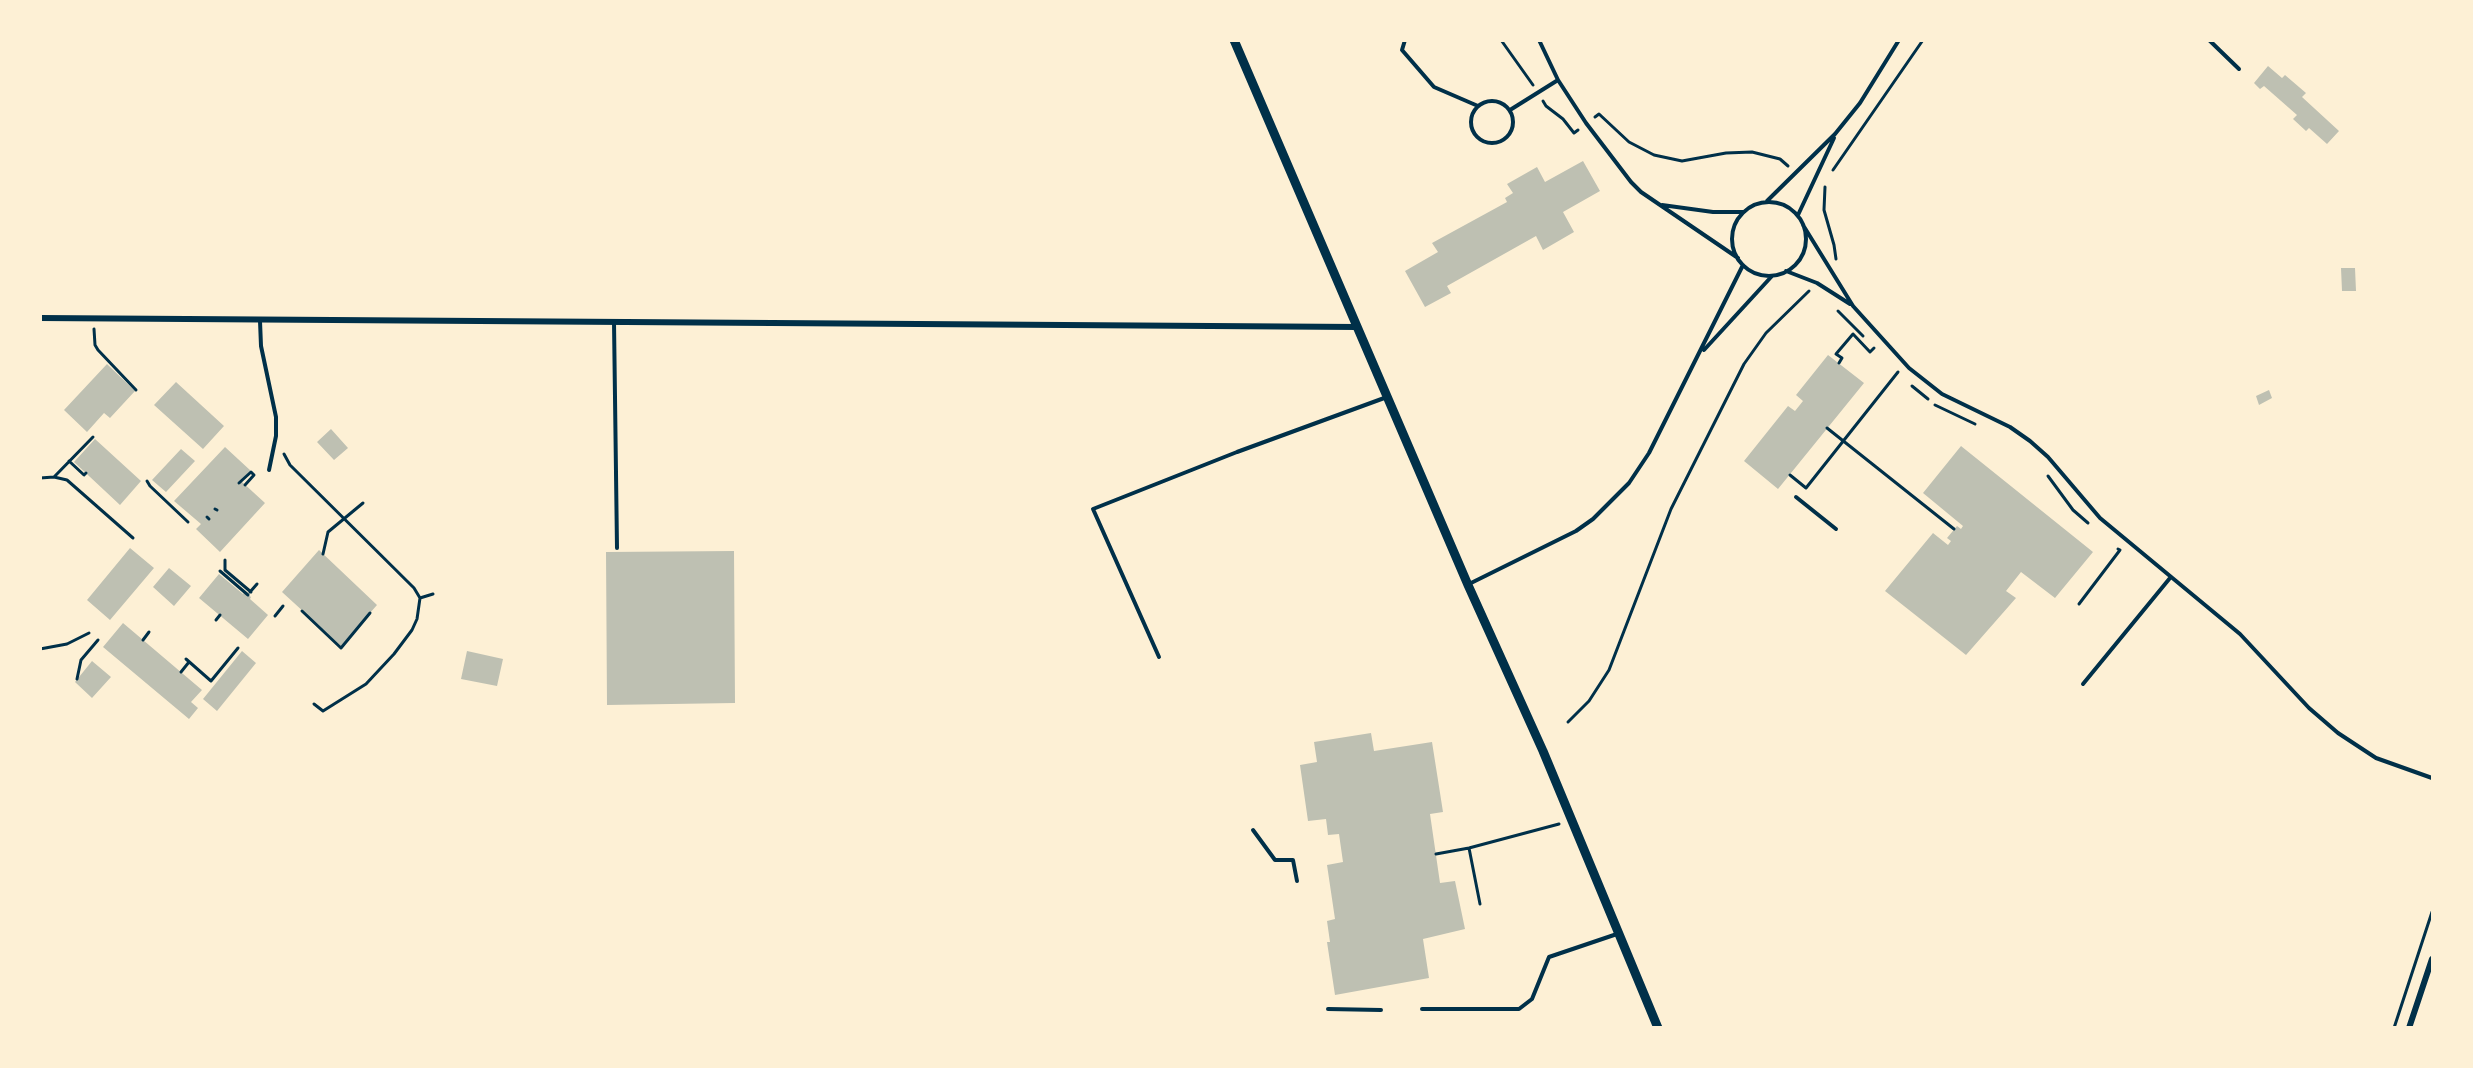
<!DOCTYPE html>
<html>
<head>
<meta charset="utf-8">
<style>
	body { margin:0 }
	#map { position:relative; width:2473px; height:1068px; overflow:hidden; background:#fdf0d5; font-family:"Source Sans 3",sans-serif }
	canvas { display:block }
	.frame { position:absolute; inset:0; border:42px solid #fdf0d5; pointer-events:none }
</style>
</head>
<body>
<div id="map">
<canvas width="2473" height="1068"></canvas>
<div class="frame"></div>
</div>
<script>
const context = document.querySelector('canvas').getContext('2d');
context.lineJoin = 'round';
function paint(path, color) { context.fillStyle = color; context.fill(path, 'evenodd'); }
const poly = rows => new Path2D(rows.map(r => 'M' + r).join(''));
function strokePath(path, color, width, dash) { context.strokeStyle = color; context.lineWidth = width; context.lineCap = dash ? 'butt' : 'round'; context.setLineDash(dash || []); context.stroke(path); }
paint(poly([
	[2268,66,2282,78,2285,75,2306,93,2302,97,2339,131,2327,144,2309,128,2306,131,2293,119,2297,115,2264,86,2260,89,2254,83],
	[1583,161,1600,191,1563,212,1574,232,1543,250,1536,236,1447,286,1451,293,1425,307,1405,271,1438,252,1432,243,1507,202,1505,198,1513,193,1507,184,1537,167,1545,182],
	[2341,268,2355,268,2356,291,2342,291],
	[1828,355,1864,383,1778,489,1744,461,1788,406,1795,411,1803,401,1796,395],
	[107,364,135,391,110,418,104,413,87,432,64,410],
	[176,382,224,426,203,449,154,405],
	[2269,390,2272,398,2259,405,2256,396],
	[331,429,348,448,334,460,317,442],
	[95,439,141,481,120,505,74,462],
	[1961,446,2093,552,2055,598,2021,572,2006,591,2016,598,1966,655,1885,591,1933,533,1948,545,1951,541,1947,538,1957,526,1961,529,1963,526,1923,493],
	[225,447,251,471,241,481,265,503,220,552,196,529,201,524,174,501],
	[181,449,195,461,166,492,152,480],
	[130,548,154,568,110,620,87,600],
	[319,550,377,605,341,646,282,592],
	[734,551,735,703,607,705,606,552],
	[169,568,191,586,174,606,153,587],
	[219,574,243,594,245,592,251,597,250,599,268,615,248,639,199,598],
	[123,623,202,690,191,702,198,708,189,719,103,647],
	[242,651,256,663,217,711,203,699],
	[467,651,503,659,497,686,461,679],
	[92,661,111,677,92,698,75,682],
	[1371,733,1374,751,1432,742,1443,812,1430,814,1440,883,1455,881,1465,929,1423,939,1429,978,1335,995,1327,942,1330,942,1327,921,1335,919,1327,865,1343,862,1339,834,1328,835,1326,819,1308,821,1300,765,1317,762,1314,742]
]), '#bec0b2');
strokePath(poly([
	[1501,40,1533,85],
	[1543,101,1546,106,1563,119,1574,133,1578,130],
	[1595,117,1599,114,1629,142,1654,155,1682,161,1726,153,1752,152,1780,159,1788,166],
	[1833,170,1923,40],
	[1825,187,1824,210,1834,245,1836,259],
	[1838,311,1863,336],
	[94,329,95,345,98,350,136,390],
	[1839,363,1842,358,1836,354,1853,334,1870,352,1874,348],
	[1912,386,1928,399],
	[1935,405,1975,424],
	[1827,428,1954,529],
	[284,454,290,465,414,588,420,598],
	[69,461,84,475,86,473],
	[1790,475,1806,488,1898,372],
	[2048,476,2073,510,2088,523],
	[54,477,93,437],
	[40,478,54,477,67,480,133,538],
	[147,481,150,486,188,522],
	[239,483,251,472,254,475,245,485],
	[215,509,217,510],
	[207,517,209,519],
	[323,554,328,532,363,503],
	[225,560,225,570,251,592],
	[220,571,248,595],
	[250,592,257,584],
	[2079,604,2120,550,2118,549],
	[302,611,341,648,370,613],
	[275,616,283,606],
	[216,620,220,615],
	[143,640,149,632],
	[40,649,67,644,89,633],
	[186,659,211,681,238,648],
	[181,672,189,662],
	[77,679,81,660,98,640],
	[314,704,323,711,366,684,394,654,412,630,417,619,420,598,433,594],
	[1568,722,1589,701,1609,670,1671,509,1744,364,1766,333,1809,291],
	[1469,848,1480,904],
	[1436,854,1469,848,1559,824],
	[2394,1028,2432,912]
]), '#003049', 3);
strokePath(poly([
	[1405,40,1402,50,1434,87,1478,106],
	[1539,40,1558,80,1586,123,1631,182,1641,192,1738,258],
	[2209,40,2239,69],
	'1471 122a21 21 0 1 1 42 0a21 21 0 1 1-42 0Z',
	[1510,110,1558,80],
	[1767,201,1835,134,1860,103,1899,40],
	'1732 239a37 37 0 1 1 74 0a37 37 0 1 1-74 0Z',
	[1662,205,1713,212,1743,212],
	[1798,215,1834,138],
	[1803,225,1853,306,1909,368,1942,394,2010,427,2030,441,2048,457,2100,518,2240,634,2309,708,2338,733,2376,758,2432,778],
	[1786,271,1817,283,1850,304],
	[260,321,261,346,276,417,276,436,269,470],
	[614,322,617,548],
	[1704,350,1772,276],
	[1796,497,1836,529],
	[1469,584,1576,531,1593,519,1629,483,1649,453,1743,265],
	[1159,657,1093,509,1237,452,1387,397],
	[2083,684,2170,578],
	[1253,830,1275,860,1293,860,1297,881],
	[1328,1009,1381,1010],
	[1422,1009,1519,1009,1532,999,1549,957,1617,934]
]), '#003049', 4);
strokePath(poly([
	[40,318,1357,327],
	[2409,1028,2432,959]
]), '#003049', 6);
strokePath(poly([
	[1234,40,1468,585,1543,751,1658,1028]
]), '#003049', 9);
</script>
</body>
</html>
